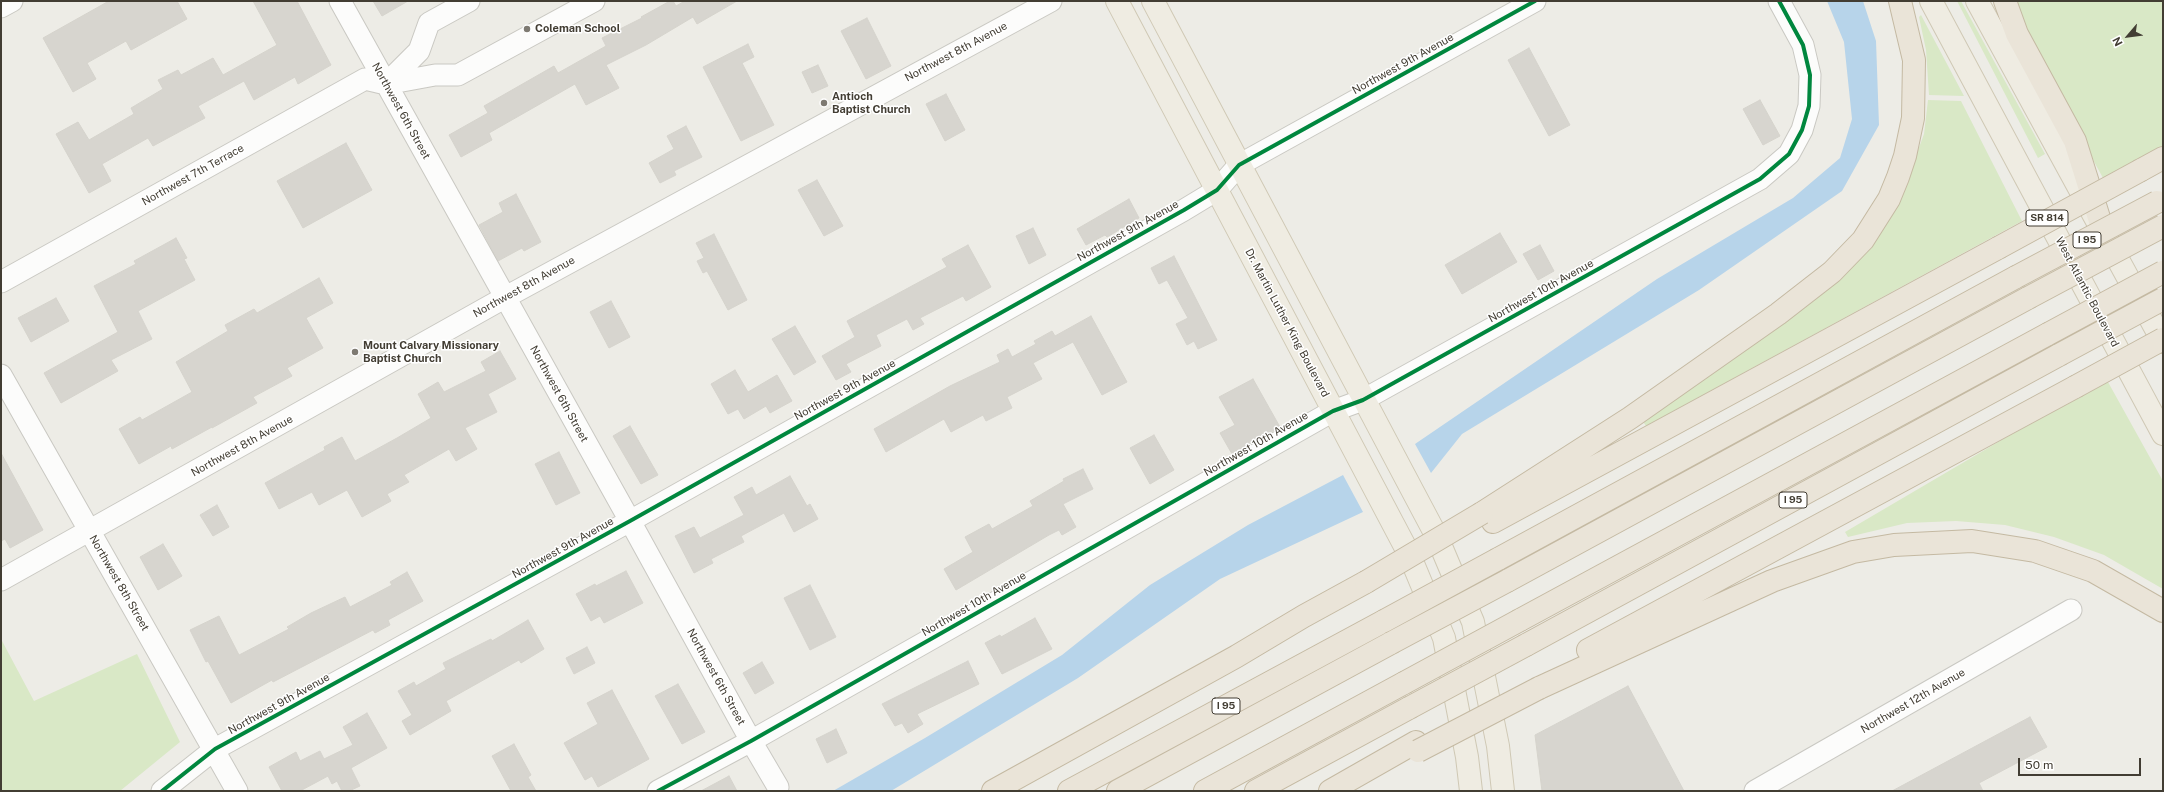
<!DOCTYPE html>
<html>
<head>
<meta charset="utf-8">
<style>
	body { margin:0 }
	#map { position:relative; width:2164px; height:792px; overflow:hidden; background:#edece6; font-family:"Public Sans",sans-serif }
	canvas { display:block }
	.frame { position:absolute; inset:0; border:2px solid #423d33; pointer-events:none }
	.north { position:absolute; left:2108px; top:16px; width:40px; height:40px; -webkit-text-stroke:3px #fff; paint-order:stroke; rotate:242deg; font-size:11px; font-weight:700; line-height:16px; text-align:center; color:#423d33 }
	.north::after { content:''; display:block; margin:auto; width:14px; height:18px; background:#423d33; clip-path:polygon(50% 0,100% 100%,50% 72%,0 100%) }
	.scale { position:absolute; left:2018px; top:758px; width:123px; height:18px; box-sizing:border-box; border:2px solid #423d33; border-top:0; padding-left:5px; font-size:12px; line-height:14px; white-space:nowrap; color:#423d33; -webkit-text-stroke:3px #fff; paint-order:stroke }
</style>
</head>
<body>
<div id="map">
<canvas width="2164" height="792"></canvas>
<div class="frame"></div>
<div class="north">N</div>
<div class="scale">50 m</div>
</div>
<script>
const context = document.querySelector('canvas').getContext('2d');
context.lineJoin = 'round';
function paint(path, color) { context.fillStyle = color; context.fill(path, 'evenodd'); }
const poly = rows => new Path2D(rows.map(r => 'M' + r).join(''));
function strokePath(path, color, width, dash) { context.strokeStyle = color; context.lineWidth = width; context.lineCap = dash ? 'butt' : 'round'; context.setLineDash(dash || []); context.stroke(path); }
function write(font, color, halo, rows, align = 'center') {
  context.font = font + ' "Public Sans",sans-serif'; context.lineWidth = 3; context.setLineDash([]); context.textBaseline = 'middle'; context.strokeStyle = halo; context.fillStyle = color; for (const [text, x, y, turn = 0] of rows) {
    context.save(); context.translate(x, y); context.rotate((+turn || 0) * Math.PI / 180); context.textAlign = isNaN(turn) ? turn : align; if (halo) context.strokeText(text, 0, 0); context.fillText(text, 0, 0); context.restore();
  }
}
paint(poly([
	[1957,1,1961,1,2045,154,2038,158],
	[2013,1,2163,1,2163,146,2103,178,2026,38],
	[1921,15,1964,96,1929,95,1926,50,1919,17],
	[1928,100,1961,101,2022,221,1646,426,1642,420,1800,308,1911,169,1924,134],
	[2108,382,2163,481,2163,589,2104,555,2054,537,2005,525,1956,521,1907,523,1848,537,1845,532,2005,438],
	[1,639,34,701,137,654,180,742,120,791,1,791]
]), '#d9e8c6');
paint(poly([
	[1827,1,1863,1,1876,41,1879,125,1842,191,1699,290,1462,434,1431,473,1415,444,1657,279,1793,198,1840,158,1852,119,1844,42],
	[1343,475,1363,512,1220,579,1078,678,891,791,833,791,925,738,1062,655,1150,585,1248,525]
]), '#b7d4ea');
const building = poly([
	[109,1,177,1,187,19,131,50,126,41,87,63,96,79,73,92,43,38,109,1],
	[253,1,297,1,331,65,298,84,295,77,254,100,244,81,198,106,205,118,153,146,148,138,102,164,111,181,89,193,56,134,78,122,89,140,134,114,131,108,163,89,158,80,178,70,181,75,213,58,223,75,277,45,253,1],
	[373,1,408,1,382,16,373,1],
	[670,1,673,1,676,6,685,1,737,1,697,24,693,17,646,45,606,65,619,88,586,105,575,84,489,133,492,140,461,157,449,135,488,113,484,106,554,66,558,73,606,46,602,38,642,18,641,17,670,1],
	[867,18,891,66,866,79,841,31,867,18],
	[748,44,754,57,742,63,774,125,741,141,703,67,748,44],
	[1529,48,1570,125,1549,136,1508,60,1529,48],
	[818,65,828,86,812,93,802,72,818,65],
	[946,94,965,130,945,141,926,104,946,94],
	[1760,100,1780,136,1763,145,1743,109,1760,100],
	[686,126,702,157,674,171,676,175,660,183,649,163,674,149,667,136,686,126],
	[346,143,372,190,303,228,277,181,346,143],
	[817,180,843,226,824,236,798,190,817,180],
	[516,194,541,242,524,251,522,248,498,261,479,225,503,212,499,203,516,194],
	[1129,199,1139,218,1107,237,1105,235,1086,245,1077,229,1129,199],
	[1033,228,1046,255,1029,264,1016,236,1033,228],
	[1500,233,1517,262,1462,294,1445,265,1500,233],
	[714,234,747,300,728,310,707,271,703,273,697,261,704,258,696,243,714,234],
	[176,238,187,258,184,259,195,280,138,311,152,339,111,360,118,371,61,403,44,373,118,332,94,286,136,264,134,261,176,238],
	[968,245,991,287,966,301,963,296,920,318,924,324,913,330,907,319,876,335,881,346,846,364,851,372,836,380,822,356,855,337,847,321,947,267,942,259,968,245],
	[1540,245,1554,271,1538,280,1523,254,1540,245],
	[1174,256,1217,340,1198,349,1194,341,1187,345,1176,324,1188,318,1167,280,1159,284,1151,268,1174,256],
	[319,278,333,303,306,318,323,348,287,368,292,376,253,397,257,403,212,428,212,427,172,449,171,446,139,464,119,429,140,417,142,420,192,392,176,362,228,331,225,325,254,309,257,313,319,278],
	[56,298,69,321,31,342,18,318,56,298],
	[611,301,630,337,609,348,590,312,611,301],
	[1091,316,1127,382,1102,395,1073,342,1033,363,1042,379,1007,397,1012,408,986,421,983,415,951,432,944,419,886,452,874,429,950,386,1000,362,997,355,1008,349,1012,357,1036,344,1034,341,1052,331,1055,336,1091,316],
	[795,326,816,362,794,375,772,339,795,326],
	[500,351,516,379,488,394,497,412,465,428,477,449,456,461,449,449,404,475,409,482,387,494,391,501,362,517,347,490,319,505,312,492,279,509,265,483,325,450,324,447,342,437,355,461,397,438,431,418,418,394,438,382,444,392,486,371,481,362,500,351],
	[735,370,748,392,777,375,792,401,770,413,766,406,744,419,738,409,728,414,711,384,735,370],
	[1253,379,1280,427,1232,454,1220,433,1235,425,1219,397,1253,379],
	[630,426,658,475,641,484,613,436,630,426],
	[1154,435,1174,470,1150,484,1130,448,1154,435],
	[559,452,580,493,556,505,535,464,559,452],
	[1,453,43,530,10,548,5,539,1,541,1,453],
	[1083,469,1093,489,1063,504,1076,527,1062,535,1059,530,1049,535,956,590,944,569,973,552,965,537,989,524,992,529,1033,506,1030,501,1064,481,1063,479,1083,469],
	[790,476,807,506,810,504,818,519,794,532,784,513,741,536,744,542,711,559,713,563,694,573,675,536,694,527,700,538,744,515,734,497,752,487,756,495,790,476],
	[217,505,229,527,213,536,200,515,217,505],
	[163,544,182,576,158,590,140,557,163,544],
	[626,571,643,603,604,623,600,616,591,621,576,594,595,584,596,586,626,571],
	[407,572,423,601,388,620,390,625,375,633,373,630,273,682,272,680,231,703,208,661,206,662,190,630,219,616,239,655,241,654,289,629,287,627,311,613,345,597,350,607,392,585,390,582,407,572],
	[810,585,836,637,810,650,784,598,810,585],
	[1035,618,1052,649,1002,674,985,643,1000,635,1001,637,1035,618],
	[528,620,544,649,521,663,519,660,446,701,451,711,410,735,402,721,412,715,398,691,414,682,416,686,446,669,443,663,491,639,492,641,528,620],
	[587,647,595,663,574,674,566,658,587,647],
	[968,661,979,684,917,714,923,724,908,733,902,723,895,726,882,704,968,661],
	[762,662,774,683,755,694,743,673,762,662],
	[678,684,705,732,682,744,655,696,678,684],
	[1628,686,1684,791,1542,791,1535,735,1628,686],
	[612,690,649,759,598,787,592,776,585,780,564,743,598,724,587,703,612,690],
	[367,713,387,748,351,768,360,786,349,791,342,791,337,781,332,784,328,776,300,791,282,791,269,767,296,752,300,761,320,751,324,759,353,745,343,727,367,713],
	[2030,717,2047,747,1979,783,1983,791,1892,791,2030,717],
	[836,729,847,753,827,763,816,739,836,729],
	[514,744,531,775,528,777,536,791,511,791,492,756,514,744],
	[729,776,737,791,701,791,729,776]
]);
paint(building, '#d7d5cf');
strokePath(building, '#d5d3cc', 1);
const minor = poly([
	[340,1,630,521,751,741,778,787],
	[1,7,12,1],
	[386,84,419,51,429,23,469,1],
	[1,282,365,79,386,84,435,75,458,75,594,1],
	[1,375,237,791],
	[1,580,504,298,1051,1],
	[162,791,215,749,630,521,1184,210,1217,190,1239,165,1535,1],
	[658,791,751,741,1333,411,1363,400,1760,179,1789,154,1802,130,1809,106,1810,75,1803,45,1779,1],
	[1755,791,2071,610]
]);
const major = poly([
	[1117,1,1409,554,1444,638,1467,757,1471,791],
	[1153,1,1437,537,1473,622,1498,746,1503,791],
	[1931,1,2163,434],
	[1977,1,2163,342]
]);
const highway = poly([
	[2005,1,2017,34,2075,141,2105,237],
	[2141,170,2163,158],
	[1482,513,1630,418,1778,314,1832,272,1863,240,1889,199,1898,177,1905,156,1913,118,1914,60,1900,1],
	[1493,522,1998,248],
	[1498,559,2016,277],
	[1507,581,2028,298],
	[1520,620,2048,334],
	[1526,645,2059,355],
	[1588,650,2075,387],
	[1539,688,1772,581,1853,552,1894,545,1972,541,2035,551,2093,571,2163,611],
	[993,791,1237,656,1304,616,1366,582],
	[1069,791,1384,621],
	[1118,791,1391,643],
	[1205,791,1404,683],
	[1256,791,1409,708],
	[1330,791,1416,742]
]);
strokePath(minor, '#c9c8c2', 23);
strokePath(major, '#cfc8b4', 24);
strokePath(highway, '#c4b9a2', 24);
strokePath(minor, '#fcfcfb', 21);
strokePath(major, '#efece2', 22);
strokePath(highway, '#eae4d8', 22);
const highwayBridge = poly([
	[1998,248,2141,170],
	[2016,277,2157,202],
	[2028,298,2163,226],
	[2048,334,2163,272],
	[2059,355,2163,299],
	[2075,387,2163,339],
	[1366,582,1482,513],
	[1384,621,1498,559],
	[1391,643,1507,581],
	[1404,683,1520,620],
	[1409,708,1526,645],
	[1418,751,1539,688]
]);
strokePath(highwayBridge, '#c4b9a2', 24, []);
strokePath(highwayBridge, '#eae4d8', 22);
strokePath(poly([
	[162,791,215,749,630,521,1184,210,1217,190,1239,165,1535,1],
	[658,791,751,741,1333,411,1363,400,1760,179,1789,154,1802,130,1809,106,1810,75,1803,45,1779,1]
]), '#00873e', 4);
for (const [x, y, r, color] of [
	[527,29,4,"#7e7a72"],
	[824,103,4,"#7e7a72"],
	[355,352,4,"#7e7a72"]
]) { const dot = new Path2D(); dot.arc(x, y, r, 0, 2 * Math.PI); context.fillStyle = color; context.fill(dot); strokePath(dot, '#fff', 1.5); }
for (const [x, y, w] of [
	[2047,218,42],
	[2087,240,28],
	[1793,500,28],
	[1226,706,28]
]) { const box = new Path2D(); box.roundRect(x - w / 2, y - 8, w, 16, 3); context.fillStyle = '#fff'; context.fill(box); strokePath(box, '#423d33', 1); }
write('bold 10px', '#423d33', null, [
	["SR 814",2047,218],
	["I 95",2087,240],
	["I 95",1793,500],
	["I 95",1226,706]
]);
write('bold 11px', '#423d33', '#fff', [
	["Coleman School",535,29],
	["Antioch",832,97],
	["Baptist Church",832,110],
	["Mount Calvary Missionary",363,346],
	["Baptist Church",363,359]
], 'left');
write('11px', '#423d33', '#fff', [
	["Northwest 8th Avenue",956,52,-28],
	["Northwest 9th Avenue",1403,64,-29],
	["Northwest 6th Street",401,111,61],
	["Northwest 7th Terrace",193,175,-29],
	["Northwest 9th Avenue",1128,231,-29],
	["Northwest 8th Avenue",524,287,-29],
	["Northwest 10th Avenue",1541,291,-29],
	["West Atlantic Boulevard",2087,292,62],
	["Dr. Martin Luther King Boulevard",1287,323,62],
	["Northwest 9th Avenue",845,390,-29],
	["Northwest 6th Street",559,394,61],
	["Northwest 10th Avenue",1256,444,-30],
	["Northwest 8th Avenue",242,446,-29],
	["Northwest 9th Avenue",563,548,-29],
	["Northwest 8th Street",119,583,60],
	["Northwest 10th Avenue",974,604,-30],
	["Northwest 6th Street",716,677,61],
	["Northwest 12th Avenue",1913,701,-30],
	["Northwest 9th Avenue",279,704,-29]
]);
</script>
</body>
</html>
